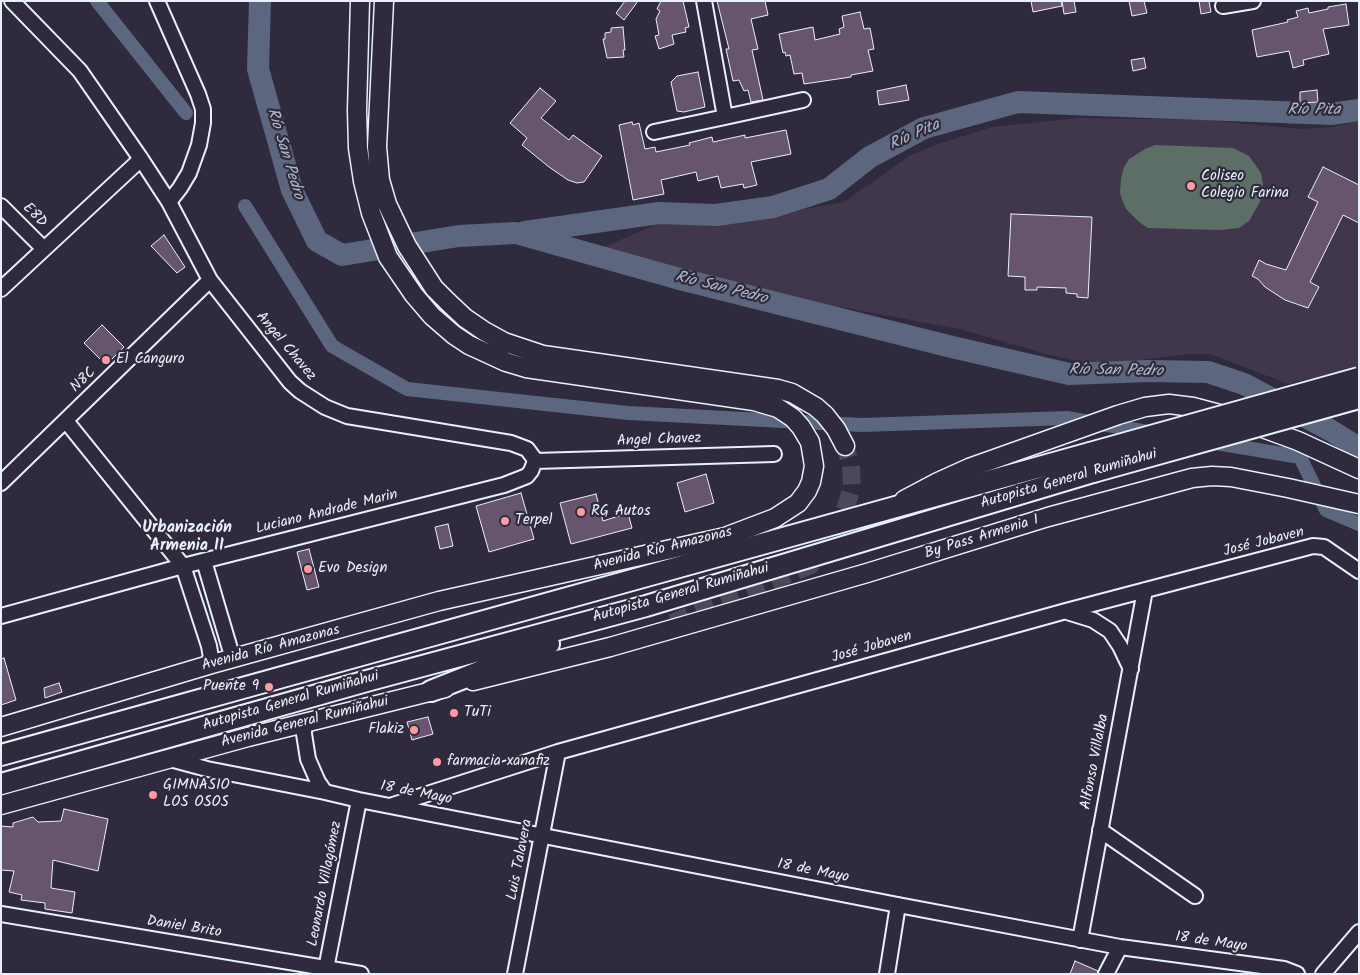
<!DOCTYPE html>
<html>
<head>
<meta charset="utf-8">
<style>
	body { margin:0 }
	#map { position:relative; width:1360px; height:975px; overflow:hidden; background:#2f2a3d; font-family:Kalam,sans-serif }
	canvas { display:block }
	.frame { position:absolute; inset:0; border:2px solid #e8f1f8; pointer-events:none }
</style>
</head>
<body>
<div id="map">
<canvas width="1360" height="975"></canvas>
<div class="frame"></div>
</div>
<script>
const context = document.querySelector('canvas').getContext('2d');
context.lineJoin = 'round';
function paint(path, color) { context.fillStyle = color; context.fill(path, 'evenodd'); }
const poly = rows => new Path2D(rows.map(r => 'M' + r).join(''));
function strokePath(path, color, width, dash) { context.strokeStyle = color; context.lineWidth = width; context.lineCap = dash ? 'butt' : 'round'; context.setLineDash(dash || []); context.stroke(path); }
function write(font, color, halo, rows, align = 'center') {
  context.font = font + ' Kalam,sans-serif'; context.lineWidth = 4.5; context.setLineDash([]); context.textBaseline = 'middle'; context.strokeStyle = halo; context.fillStyle = color; for (const [text, x, y, turn = 0] of rows) {
    context.save(); context.translate(x, y); context.rotate((+turn || 0) * Math.PI / 180); context.textAlign = isNaN(turn) ? turn : align; if (halo) context.strokeText(text, 0, 0); context.fillText(text, 0, 0); context.restore();
  }
}
paint(poly([
	[1079,118,1205,120,1302,129,1331,127,1359,121,1359,367,1288,384,1211,354,1190,354,1095,365,1050,355,959,329,739,288,604,258,597,250,664,221,725,223,844,202,909,156,932,146,992,127]
]), '#40374c');
paint(poly([
	[1155,145,1233,148,1249,156,1261,173,1263,184,1260,202,1249,221,1239,228,1220,230,1148,228,1139,222,1126,209,1123,202,1120,193,1121,178,1124,167,1129,159,1145,149]
]), '#5c6e65');
strokePath(poly([
	[97,1,186,113],
	[245,206,332,346,407,389,628,413,862,425,1067,418,1154,433],
	[1210,442,1300,457,1326,510,1359,524]
]), '#5c667e', 14);
strokePath(poly([
	[260,1,258,69,292,190,317,241,342,255,459,236,516,233,676,278,952,347,1069,374,1149,371,1208,372,1244,384,1330,430,1359,448],
	[525,232,659,213,716,215,773,207,829,189,870,157,924,128,1018,102,1331,114,1359,110]
]), '#5c667e', 22);
const building = poly([
	[625,1,638,1,624,20,616,13,625,1],
	[661,1,683,1,689,27,685,28,686,32,672,35,674,44,659,49,655,36,659,35,656,19,660,11,657,9,661,1],
	[717,1,765,1,768,15,751,19,758,49,752,50,763,100,751,102,748,90,744,91,739,80,733,81,726,49,729,49,717,1],
	[1031,1,1061,1,1062,6,1033,12,1031,1],
	[1062,1,1074,1,1076,12,1064,14,1062,1],
	[1129,1,1144,1,1147,13,1132,16,1129,1],
	[1199,1,1209,1,1211,12,1201,14,1199,1],
	[1346,4,1349,25,1323,29,1329,54,1303,60,1304,65,1293,68,1289,51,1257,57,1252,30,1288,22,1287,20,1298,17,1296,11,1308,8,1309,13,1328,9,1328,7,1346,4],
	[860,12,864,29,870,28,874,49,868,50,873,71,851,75,851,77,804,84,802,73,794,74,790,55,786,56,785,52,783,53,779,34,813,27,815,40,840,34,839,29,844,27,842,16,860,12],
	[623,27,625,50,623,50,624,57,607,58,603,39,605,39,605,33,611,32,611,28,623,27],
	[1144,58,1146,68,1133,71,1131,60,1144,58],
	[698,72,705,107,684,112,677,111,671,82,677,76,698,72],
	[906,85,909,100,879,105,877,91,906,85],
	[540,88,556,101,541,118,569,140,573,135,602,156,584,182,577,183,568,180,549,167,522,145,527,138,510,123,540,88],
	[1317,90,1318,102,1300,103,1300,92,1317,90],
	[632,122,633,125,639,123,645,149,655,147,656,152,690,145,689,143,712,137,713,142,745,135,745,138,786,130,791,154,751,162,757,185,744,188,743,184,721,188,718,176,698,181,696,172,661,180,664,194,633,200,619,125,632,122],
	[1323,167,1359,185,1359,223,1343,215,1310,282,1319,287,1308,308,1285,300,1265,287,1258,279,1252,276,1259,260,1266,264,1286,270,1318,202,1308,197,1323,167],
	[1011,214,1092,217,1088,298,1077,297,1077,294,1066,293,1066,288,1037,287,1037,290,1025,290,1025,277,1008,276,1011,214],
	[164,235,185,267,177,273,151,246,164,235],
	[102,325,124,347,106,365,84,343,102,325],
	[706,474,714,503,685,512,677,483,706,474],
	[521,493,534,539,489,552,476,506,521,493],
	[596,494,603,521,628,513,632,528,571,544,560,503,596,494],
	[448,524,453,546,440,549,435,527,448,524],
	[309,549,319,587,307,590,297,552,309,549],
	[4,658,16,700,1,705,1,659,4,658],
	[59,683,62,692,45,698,44,688,59,683],
	[428,717,433,734,412,740,407,722,428,717],
	[64,809,108,819,98,871,53,860,51,888,75,892,72,913,45,909,45,903,21,900,22,895,9,892,14,871,1,870,1,826,13,827,13,823,33,817,38,822,61,821,64,809],
	[1075,961,1098,971,1097,974,1070,974,1075,961]
]);
paint(building, '#67556f');
strokePath(building, '#e8f1f8', 1);
strokePath(poly([
	[672,623,811,565,838,531,852,488,851,466,845,446]
]), '#4b4859', 18, [18, 9]);
const minor = poly([
	[12,1,80,71,141,159,169,202,210,280,290,382,300,391,325,407,347,416,511,443,527,449,533,457,535,461],
	[157,1,198,94,203,109,203,123,199,145,189,173,180,188,169,202],
	[704,1,725,117,803,100],
	[1223,6,1253,1],
	[654,132,725,117],
	[1,206,44,249],
	[1,289,141,159],
	[66,421,183,566,209,646,212,664],
	[535,461,774,454],
	[1,483,210,280],
	[204,561,233,659],
	[1067,612,1093,620,1110,631,1120,646,1131,669],
	[1,616,183,566,504,485,527,476,531,471,535,461],
	[304,722,304,734,308,759,318,782,325,792],
	[170,759,207,769,325,792,359,800,898,905,1120,947,1284,969,1297,974],
	[393,805,558,752,1066,611,1313,546,1324,547,1359,571],
	[1100,830,1195,896],
	[1,914,361,974],
	[1080,940,1145,590],
	[325,974,359,800],
	[515,974,558,752],
	[887,974,898,905],
	[1106,974,1120,947],
	[1323,974,1359,932]
]);
const major = poly([
	[384,1,377,147,380,180,387,204,407,246,434,288,448,302,465,318,484,331,504,342,543,355,778,389,792,393,816,407,825,415,836,429,845,446],
	[904,500,938,482,969,468,1118,415,1145,407,1169,404,1193,407,1238,419,1298,441,1359,469],
	[473,681,610,647,867,573,1048,517,1192,478,1212,476,1231,477,1288,488,1359,504],
	[1,727,212,664,439,601,725,537,775,518,798,503,807,491,811,482,814,466,810,442,801,427,793,418,778,408,754,401,526,368,506,362,469,345,454,335,432,316,414,295,388,257,371,213,363,181,358,148,357,110,360,1],
	[1,805,248,737,445,688]
]);
const highway = poly([
	[431,691,549,644],
	[1,755,1090,453],
	[1,784,370,680,646,606,1093,472]
]);
strokePath(minor, '#e8f1f8', 18);
strokePath(major, '#e8f1f8', 21);
strokePath(highway, '#e8f1f8', 24);
strokePath(minor, '#2f2a3d', 14);
strokePath(major, '#2f2a3d', 18);
strokePath(highway, '#2f2a3d', 20);
const highwayBridge = poly([
	[1090,453,1359,378],
	[1093,472,1359,398]
]);
strokePath(highwayBridge, '#e8f1f8', 24, []);
strokePath(highwayBridge, '#2f2a3d', 20);
for (const [x, y, r, color] of [
	[1191,186,5,"#ff9aa2"],
	[106,360,5,"#ff9aa2"],
	[581,512,5,"#ff9aa2"],
	[505,521,5,"#ff9aa2"],
	[308,569,5,"#ff9aa2"],
	[269,687,5,"#ff9aa2"],
	[454,713,5,"#ff9aa2"],
	[414,730,5,"#ff9aa2"],
	[437,762,5,"#ff9aa2"],
	[153,795,5,"#ff9aa2"]
]) { const dot = new Path2D(); dot.arc(x, y, r, 0, 2 * Math.PI); context.fillStyle = color; context.fill(dot); strokePath(dot, '#2f2a3d', 2); }
write('15px', '#e8f1f8', '#2f2a3d', [
	["Coliseo",1201,177],
	["Colegio Farina",1201,194],
	["El Canguro",116,360],
	["RG Autos",591,512],
	["Terpel",515,521],
	["Evo Design",318,569],
	["Puente 9",259,687,"right"],
	["TuTi",464,713],
	["Flakiz",404,730,"right"],
	["farmacia xanafiz",447,762],
	["GIMNASIO",163,786],
	["LOS OSOS",163,803]
], 'left');
write('15px', '#e8f1f8', '#2f2a3d', [
	["E8D",34,216,45],
	["Angel Chavez",285,347,50],
	["N8C",84,381,-44],
	["Angel Chavez",659,441,-2],
	["Autopista General Rumiñahui",1069,480,-16],
	["Luciano Andrade Marin",327,513,-14],
	["By Pass Armenia I",982,538,-17],
	["José Jobaven",1264,543,-14],
	["Avenida Río Amazonas",663,550,-14],
	["Autopista General Rumiñahui",681,594,-16],
	["José Jobaven",872,648,-16],
	["Avenida Río Amazonas",271,649,-15],
	["Autopista General Rumiñahui",291,702,-16],
	["Avenida General Rumiñahui",305,723,-14],
	["Alfonso Villalba",1096,762,-79],
	["18 de Mayo",416,794,11],
	["Luis Talavera",521,860,-79],
	["18 de Mayo",813,872,11],
	["Leonardo Villagómez",326,884,-79],
	["Daniel Brito",184,928,9],
	["18 de Mayo",1211,943,8]
]);
write('italic 16px', '#b0b9c7', '#2f2a3d', [
	["Río Pita",1314,111],
	["Río Pita",915,136,-24],
	["Río San Pedro",284,154,73],
	["Río San Pedro",721,289,14],
	["Río San Pedro",1116,372,1]
]);
write('bold 16px', '#e8f1f8', '#2f2a3d', [
	["Urbanización",187,529],
	["Armenia II",187,547]
]);
</script>
</body>
</html>
